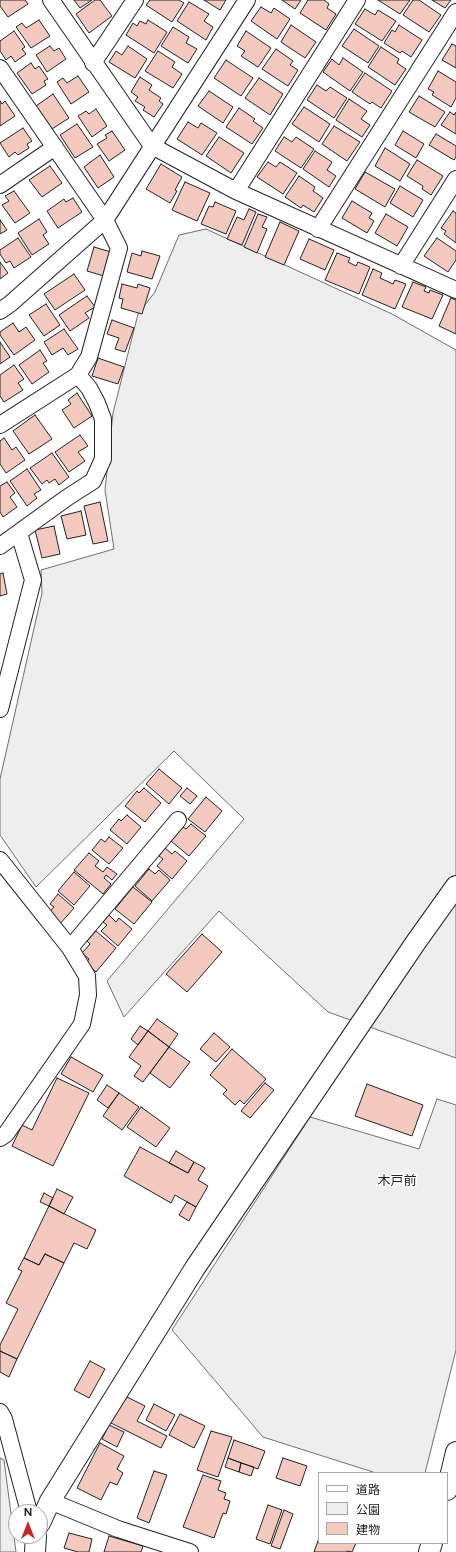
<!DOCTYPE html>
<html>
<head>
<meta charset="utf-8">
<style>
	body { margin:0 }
	#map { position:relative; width:456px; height:1552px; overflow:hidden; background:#fff; font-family:Figtree,"Noto Sans JP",sans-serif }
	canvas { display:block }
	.legend { position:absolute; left:318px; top:1472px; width:130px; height:72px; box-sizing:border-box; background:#fff; border:1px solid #a7a7a7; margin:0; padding:5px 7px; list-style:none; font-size:12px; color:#222 }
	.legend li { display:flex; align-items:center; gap:8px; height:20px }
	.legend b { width:20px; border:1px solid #a7a7a7 }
	.north { position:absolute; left:8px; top:1504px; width:40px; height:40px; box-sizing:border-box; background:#fff; border:1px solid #a7a7a7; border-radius:50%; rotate:0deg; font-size:11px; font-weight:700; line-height:16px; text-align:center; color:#222 }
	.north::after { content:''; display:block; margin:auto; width:14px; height:18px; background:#c62828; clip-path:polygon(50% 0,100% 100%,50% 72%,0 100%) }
</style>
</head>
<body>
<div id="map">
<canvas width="456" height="1552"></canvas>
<ul class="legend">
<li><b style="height:5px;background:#fff"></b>道路</li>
<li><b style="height:11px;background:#eee"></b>公園</li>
<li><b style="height:11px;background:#f3c9c0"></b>建物</li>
</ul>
<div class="north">N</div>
</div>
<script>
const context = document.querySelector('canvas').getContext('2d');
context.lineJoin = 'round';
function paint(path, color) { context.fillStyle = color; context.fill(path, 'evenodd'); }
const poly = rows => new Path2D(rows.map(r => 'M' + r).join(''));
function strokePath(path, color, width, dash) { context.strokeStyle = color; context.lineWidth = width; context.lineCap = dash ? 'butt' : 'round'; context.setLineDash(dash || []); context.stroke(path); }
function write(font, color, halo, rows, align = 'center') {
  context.font = font + ' Figtree,"Noto Sans JP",sans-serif'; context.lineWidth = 3; context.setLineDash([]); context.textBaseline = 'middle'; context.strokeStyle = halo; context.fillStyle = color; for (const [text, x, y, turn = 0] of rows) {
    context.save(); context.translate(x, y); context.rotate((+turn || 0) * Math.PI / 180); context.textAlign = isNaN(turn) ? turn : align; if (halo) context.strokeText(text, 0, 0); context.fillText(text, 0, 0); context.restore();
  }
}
const green = poly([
	[206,229,392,314,456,350,456,1058,328,1012,219,911,124,1017,107,981,244,819,174,751,36,887,0,835,0,779,42,593,41,570,114,549,105,490,113,413,138,314,155,292,179,235,206,229],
	[437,1099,456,1105,456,1350,425,1473,376,1473,263,1437,172,1330,310,1117,419,1149,437,1099],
	[0,1458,4,1460,16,1552,0,1552,0,1458]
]);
paint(green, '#eee');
strokePath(green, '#6f6f6f', 1);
const building = poly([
	[0,0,25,0,28,4,8,17,0,6,0,0],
	[74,0,92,0,80,8,74,0],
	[95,0,100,0,112,16,89,33,76,14,95,0],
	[150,0,179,0,184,3,172,22,146,5,150,0],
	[204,0,226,0,220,10,204,0],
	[282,0,301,0,295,9,282,0],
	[308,0,324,0,329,4,327,8,336,14,326,30,300,13,308,0],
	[378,0,410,0,400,14,378,0],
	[413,0,419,0,441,15,429,32,403,15,413,0],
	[432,0,451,0,445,8,432,0],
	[189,2,209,14,204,21,213,27,206,40,177,21,189,2],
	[261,7,271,13,274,8,290,19,277,39,251,21,261,7],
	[365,9,375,15,378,10,396,21,382,41,355,24,365,9],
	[39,20,50,36,31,48,16,27,22,23,26,28,39,20],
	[148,20,167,32,154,53,126,35,133,23,137,26,140,21,146,24,148,20],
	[291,25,316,42,305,58,281,42,291,25],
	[399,25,422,40,411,57,402,51,400,53,384,43,392,30,395,32,399,25],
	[173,27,189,37,186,43,197,49,188,63,161,46,173,27],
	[354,29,379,46,368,63,342,46,354,29],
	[14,31,25,47,22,49,26,54,15,62,11,56,6,60,0,51,0,41,14,31],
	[246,31,271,48,258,67,241,56,245,51,237,46,246,31],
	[452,44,456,46,456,68,442,60,452,44],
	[50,46,54,51,59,48,66,59,47,72,36,55,50,46],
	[128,46,147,59,135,78,109,62,116,51,122,55,128,46],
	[381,47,399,59,397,63,406,69,395,85,368,67,381,47],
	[276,49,293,61,290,65,298,70,288,86,262,69,276,49],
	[158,51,175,62,172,67,182,74,173,88,145,71,158,51],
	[343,58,363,72,350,91,323,72,332,59,339,65,343,58],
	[226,60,253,78,241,96,214,78,226,60],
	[31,63,35,69,39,66,48,79,44,81,46,85,32,94,17,73,31,63],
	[438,71,456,82,456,98,451,107,432,95,434,92,428,89,438,71],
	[365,73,392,91,381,108,372,102,370,104,352,92,365,73],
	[78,76,89,92,71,104,57,82,63,78,67,83,78,76],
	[140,77,152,85,149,90,161,98,159,101,163,104,154,117,143,110,145,107,135,101,138,97,131,92,140,77],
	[259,78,283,94,270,115,245,98,259,78],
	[317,85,326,91,330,87,347,98,334,118,307,100,317,85],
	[209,91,233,107,223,123,198,106,209,91],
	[53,94,69,118,52,129,36,106,53,94],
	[419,96,445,112,435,127,409,112,419,96],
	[349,99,367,111,361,119,370,125,362,137,336,120,349,99],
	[0,101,2,104,5,101,15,116,0,126,0,101],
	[304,107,330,124,319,142,292,124,304,107],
	[239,108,255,119,253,121,263,128,252,144,226,127,239,108],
	[96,109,107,126,92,137,78,116,86,111,89,114,96,109],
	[450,112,454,115,456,112,456,134,441,125,450,112],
	[188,122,198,128,201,123,217,133,202,155,177,139,188,122],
	[77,124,93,147,75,158,60,135,77,124],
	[334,126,360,142,347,161,322,144,334,126],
	[23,128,32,141,27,144,29,148,18,155,15,152,9,157,0,143,23,128],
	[112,131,125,150,109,161,97,144,107,138,105,135,112,131],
	[403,131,424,144,416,158,395,145,403,131],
	[436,134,456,146,456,157,454,160,429,145,436,134],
	[219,137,244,153,231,173,206,156,219,137],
	[284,137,292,142,296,137,314,149,301,168,275,151,284,137],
	[385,148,410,164,400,181,375,166,385,148],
	[315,151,332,162,327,170,336,176,329,187,303,169,315,151],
	[100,155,114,177,98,188,84,167,100,155],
	[417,160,443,176,431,195,422,189,423,186,407,176,417,160],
	[268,162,276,167,280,162,297,173,283,194,257,177,268,162],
	[161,164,182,177,175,190,177,191,170,203,146,189,161,164],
	[50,166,62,183,42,197,29,180,50,166],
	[365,172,395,189,385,207,355,189,365,172],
	[299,176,315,187,313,191,323,198,314,212,303,205,301,208,285,197,299,176],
	[185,182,210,193,197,221,172,210,185,182],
	[400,186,423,200,413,217,390,203,400,186],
	[14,191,30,213,15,223,2,205,9,201,5,196,14,191],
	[73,198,82,212,58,228,47,211,64,199,66,202,73,198],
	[352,201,372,213,369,218,374,221,367,233,342,218,352,201],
	[215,202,236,211,226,234,201,224,209,206,213,207,215,202],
	[249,209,256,212,242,245,227,239,237,217,244,220,249,209],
	[453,211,456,213,456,243,444,234,446,231,441,228,453,211],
	[258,214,267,217,262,227,267,229,257,253,244,247,258,214],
	[386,214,408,227,397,246,375,233,386,214],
	[39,219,47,232,43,235,49,244,32,255,18,233,39,219],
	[0,220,7,230,0,234,0,220],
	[280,222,299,231,284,265,265,257,280,222],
	[18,238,31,257,14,268,10,261,6,263,0,254,0,250,18,238],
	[437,238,456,251,456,260,448,272,424,256,437,238],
	[309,239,334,250,325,270,300,259,309,239],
	[94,247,111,252,104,276,87,271,94,247],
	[142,251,160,256,152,279,127,272,132,253,141,256,142,251],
	[337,253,350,258,348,262,356,266,358,262,370,267,359,294,325,280,337,253],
	[0,262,8,273,0,279,0,262],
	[373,269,382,273,380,278,393,284,395,280,406,284,395,309,362,295,373,269],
	[74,274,85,290,55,310,44,294,74,274],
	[413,282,426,287,424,291,429,293,430,290,443,295,432,319,402,307,413,282],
	[122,284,137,288,138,284,150,288,142,314,121,308,123,299,119,298,122,284],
	[87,296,95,307,85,313,89,318,70,331,59,315,87,296],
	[451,298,456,300,456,334,439,326,451,298],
	[46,304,60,325,44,336,29,315,46,304],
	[112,320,134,328,125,352,115,349,119,338,107,334,112,320],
	[13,323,19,332,26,327,35,340,14,355,0,335,0,332,13,323],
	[64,329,78,349,68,355,63,348,52,355,44,342,64,329],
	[0,342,10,357,0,364,0,342],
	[40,350,47,361,43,363,49,372,32,384,19,365,40,350],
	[98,358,124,367,118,384,92,376,98,358],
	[14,365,24,379,18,383,23,390,4,402,0,396,0,375,14,365],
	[77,393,92,416,74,428,62,410,71,404,68,400,77,393],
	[35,415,52,439,29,454,13,431,35,415],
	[80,435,88,446,78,452,85,461,69,472,55,452,80,435],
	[4,438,12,450,16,447,25,460,6,473,0,464,0,441,4,438],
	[52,453,69,477,59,485,55,479,49,483,47,480,42,484,30,468,52,453],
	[27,469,41,490,34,494,37,498,27,506,10,481,27,469],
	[7,482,15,493,10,497,17,507,3,517,0,512,0,486,7,482],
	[100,502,108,541,93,544,84,506,100,502],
	[81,511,86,535,67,539,61,516,81,511],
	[54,526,60,554,42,558,35,530,54,526],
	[3,573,7,594,0,596,0,574,3,573],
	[159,769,182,788,169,804,146,784,159,769],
	[144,788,161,803,145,822,125,806,137,791,139,793,144,788],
	[187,788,197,796,190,804,180,796,187,788],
	[206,797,222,811,205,832,188,819,206,797],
	[127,815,141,827,127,844,110,830,119,819,121,821,127,815],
	[191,824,206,836,189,856,171,841,183,827,186,829,191,824],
	[109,837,123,848,109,864,92,850,101,839,105,842,109,837],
	[165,848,172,854,175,851,187,861,172,879,157,866,163,859,159,856,165,848],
	[89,853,99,861,95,866,103,872,107,867,117,874,112,880,106,875,104,878,111,884,103,894,74,870,89,853],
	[149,869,155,874,159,870,170,880,152,901,135,886,149,869],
	[74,872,90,886,74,905,58,891,74,872],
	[133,887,152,902,134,924,115,909,133,887],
	[58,894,74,908,59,925,47,915,54,907,50,904,58,894],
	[109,915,116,922,119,918,132,929,118,946,101,931,107,925,103,922,109,915],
	[96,931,116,948,96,972,86,963,89,959,82,953,90,944,87,941,96,931],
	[202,934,222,952,187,992,166,974,202,934],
	[157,1019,178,1034,169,1047,148,1031,157,1019],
	[140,1026,148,1031,138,1045,131,1039,140,1026],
	[148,1031,169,1047,143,1082,134,1076,141,1066,129,1057,148,1031],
	[214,1033,230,1047,216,1062,200,1049,214,1033],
	[169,1047,190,1062,170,1088,150,1073,169,1047],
	[232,1049,266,1079,244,1104,240,1100,235,1105,223,1094,227,1090,210,1075,232,1049],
	[71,1057,103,1075,93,1092,61,1074,71,1057],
	[57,1078,89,1093,53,1166,12,1146,22,1125,32,1130,57,1078],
	[265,1083,274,1090,250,1118,241,1111,265,1083],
	[367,1084,423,1105,412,1136,355,1116,367,1084],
	[107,1085,119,1093,108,1108,97,1100,107,1085],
	[119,1093,139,1107,122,1130,103,1116,119,1093],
	[141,1107,170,1128,156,1147,127,1127,141,1107],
	[140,1147,188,1173,194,1162,205,1168,198,1180,208,1186,196,1207,175,1195,171,1203,124,1176,140,1147],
	[176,1151,194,1162,188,1173,169,1163,176,1151],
	[57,1189,73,1197,64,1214,49,1206,57,1189],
	[44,1193,53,1198,49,1206,40,1202,44,1193],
	[187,1202,196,1207,189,1221,179,1215,187,1202],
	[49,1206,96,1230,87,1249,74,1243,64,1263,45,1254,39,1265,24,1258,49,1206],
	[45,1254,64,1263,17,1359,0,1351,0,1345,18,1309,6,1303,22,1271,18,1269,24,1258,39,1265,45,1254],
	[0,1351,17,1359,9,1377,0,1372,0,1351],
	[90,1361,105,1369,89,1398,74,1390,90,1361],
	[123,1395,145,1406,137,1421,167,1436,161,1448,109,1422,123,1395],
	[154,1404,175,1415,166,1431,146,1420,154,1404],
	[180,1414,205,1426,194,1448,169,1435,180,1414],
	[109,1425,124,1432,117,1447,102,1439,109,1425],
	[211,1431,232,1437,218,1477,197,1470,211,1431],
	[234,1440,265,1451,258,1469,228,1458,234,1440],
	[100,1443,124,1456,117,1469,123,1473,117,1485,110,1482,101,1500,77,1488,100,1443],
	[228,1458,241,1463,239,1472,225,1467,228,1458],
	[283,1458,307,1466,300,1486,276,1478,283,1458],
	[241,1463,254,1467,251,1476,239,1472,241,1463],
	[154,1471,167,1475,149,1523,137,1518,154,1471],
	[203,1475,221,1481,218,1490,226,1493,224,1499,230,1501,226,1514,223,1513,214,1538,183,1527,203,1475],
	[268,1505,282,1510,270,1544,256,1539,268,1505],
	[284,1510,293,1514,280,1549,271,1546,284,1510],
	[69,1533,92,1539,89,1552,78,1552,64,1548,69,1533],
	[109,1536,143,1546,141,1552,104,1552,109,1536],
	[319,1538,319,1543,356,1543,352,1552,347,1551,347,1552,314,1552,319,1538]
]);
paint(building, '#f3c9c0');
strokePath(building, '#222', 1);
const minor = poly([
	[51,0,152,146,236,191,456,290],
	[93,63,135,0],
	[0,68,105,220,119,248,89,357,78,375,0,425],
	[0,185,55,147],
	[236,191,357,0],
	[318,229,456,12],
	[401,266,456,179],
	[0,311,10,304,105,220,247,0],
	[0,546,68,497,93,481,103,459,103,419,97,403,89,388,78,375],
	[0,709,33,580,19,533],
	[0,860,70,948,87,976,88,995,82,1024,6,1134,0,1138],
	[70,948,178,820],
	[0,1412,4,1419,29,1512],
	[50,1501,118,1529,190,1552]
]);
const tertiary = poly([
	[447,1490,456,1452],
	[40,1523,50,1501,195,1268,416,942,456,886],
	[35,1552,36,1536],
	[429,1552,432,1543]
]);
strokePath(minor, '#222', 18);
strokePath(tertiary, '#222', 22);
strokePath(minor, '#fff', 16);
strokePath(tertiary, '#fff', 20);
write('13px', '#222', '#fff', [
	["木戸前",397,1181]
]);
</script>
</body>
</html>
